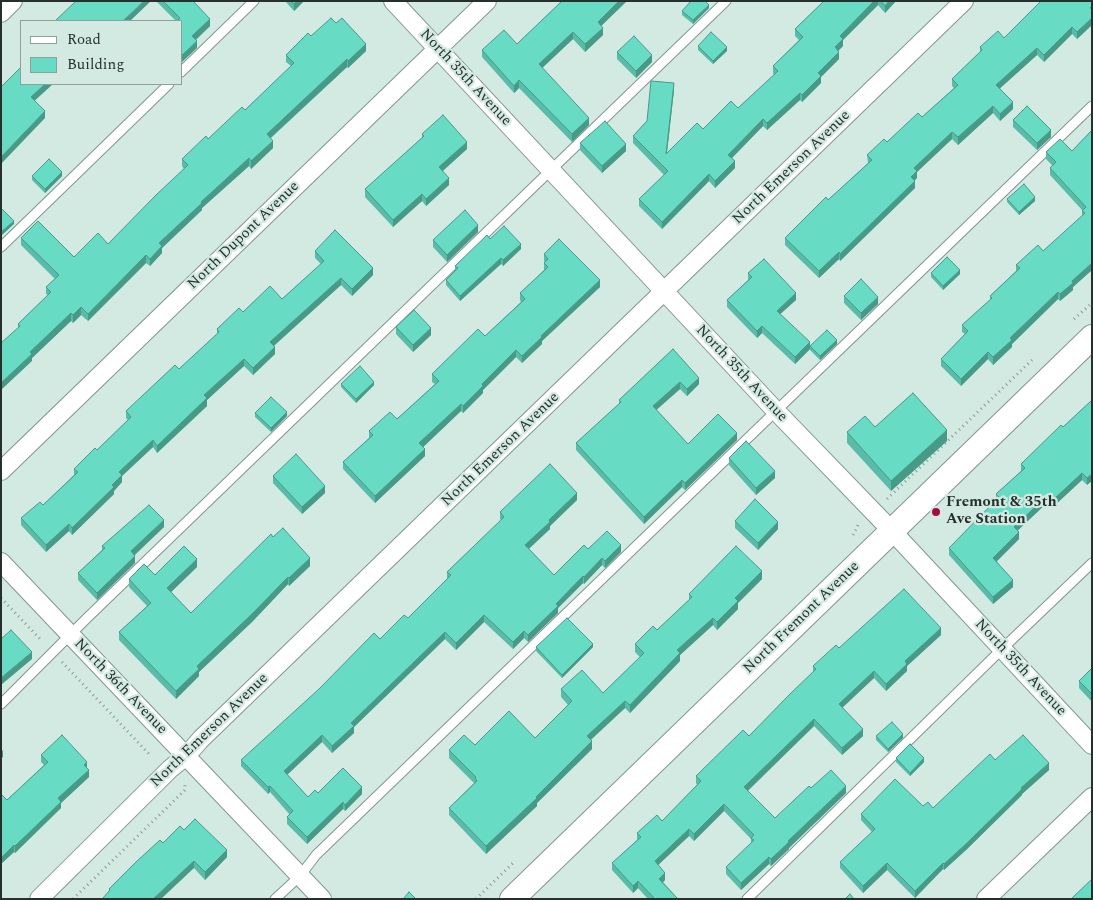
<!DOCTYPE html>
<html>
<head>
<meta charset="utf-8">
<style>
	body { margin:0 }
	#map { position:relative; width:1093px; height:900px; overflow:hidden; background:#d3eae3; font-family:Spectral,serif }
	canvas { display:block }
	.frame { position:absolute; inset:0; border:2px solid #27302d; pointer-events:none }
	.legend { position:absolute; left:20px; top:20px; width:162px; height:65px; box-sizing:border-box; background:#d3eae3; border:1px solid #8ea09a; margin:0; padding:6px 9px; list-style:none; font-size:15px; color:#27302d }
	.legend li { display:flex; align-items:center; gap:10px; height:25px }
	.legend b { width:25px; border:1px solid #8ea09a }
</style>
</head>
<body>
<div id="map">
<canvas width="1093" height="900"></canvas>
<div class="frame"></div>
<ul class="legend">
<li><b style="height:6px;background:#fff"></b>Road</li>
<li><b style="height:14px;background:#67dbc3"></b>Building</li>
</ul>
</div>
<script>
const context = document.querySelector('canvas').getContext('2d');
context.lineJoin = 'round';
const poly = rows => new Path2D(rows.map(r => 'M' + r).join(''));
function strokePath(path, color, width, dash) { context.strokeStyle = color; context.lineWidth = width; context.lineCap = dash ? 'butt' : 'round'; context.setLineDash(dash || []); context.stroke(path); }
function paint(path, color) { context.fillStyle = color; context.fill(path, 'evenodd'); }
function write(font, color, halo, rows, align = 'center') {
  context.font = font + ' Spectral,serif'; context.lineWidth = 4.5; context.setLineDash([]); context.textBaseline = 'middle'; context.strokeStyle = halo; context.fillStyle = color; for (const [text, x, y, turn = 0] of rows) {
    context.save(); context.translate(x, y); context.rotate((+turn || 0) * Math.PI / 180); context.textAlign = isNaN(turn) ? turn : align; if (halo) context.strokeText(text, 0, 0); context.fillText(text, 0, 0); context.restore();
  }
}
const lane = poly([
	[181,72,254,1],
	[1,247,169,84],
	[1,704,86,619,726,1],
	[275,899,300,876,316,855,1092,106],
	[747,899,1002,649,1092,563]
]);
const street = poly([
	[393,1,775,410,892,531,1092,745],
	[1,13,13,1],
	[1,471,487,1],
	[1,562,322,899],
	[39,899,170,769,186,756,201,739,964,1],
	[986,899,1092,797]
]);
const secondary = poly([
	[512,899,1092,337]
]);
strokePath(lane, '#819691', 11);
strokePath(street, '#819691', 20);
strokePath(secondary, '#819691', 26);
strokePath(poly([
	[1074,319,1092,303],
	[887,499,1032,360],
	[853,535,859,523],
	[1,598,42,641],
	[62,662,149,754],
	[73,899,185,790,185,784],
	[476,899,514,862]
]), '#899a95', 3, [1, 4]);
strokePath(lane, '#fff', 9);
strokePath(street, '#fff', 18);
strokePath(secondary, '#fff', 24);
paint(poly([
	[156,1,193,1,210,26,196,40,197,48,181,21,176,21],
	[285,1,304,1,294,11],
	[562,1,627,1,601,26,603,35,585,52,573,39,542,68,589,125,572,142,519,88,514,93,482,57,482,50,517,44],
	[824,1,896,1,885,13,878,5,843,40,843,46,838,51,839,59,821,77,821,83,802,102,800,100,767,130,763,126,732,158,735,168,715,188,709,181,662,229,639,206,639,199,664,175,633,143,633,136,647,121,674,90,667,153,738,108,774,75,773,73,773,66,799,40,795,36,795,29],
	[1092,1,1092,25,1077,39,1072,34,1044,62,1037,55,1000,88,1013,109,1000,121,993,113,958,145,952,139,917,172,917,178,915,180,915,188,840,261,839,259,819,278,785,245,785,238,828,200,868,163,867,155,922,117,954,88,952,86,952,79,980,52,980,47,1004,38],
	[709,8,693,24,682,15,682,11],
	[311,36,366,51,348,68,347,67,271,138,273,148,251,169,249,166,202,208,202,210,162,248,162,253,150,266,146,263,88,321,81,315,73,323,71,321,32,358,32,361,18,328,18,324,48,295,46,294,46,287,55,279,21,245,21,238,74,257,108,244,184,169,182,166,182,159,208,139,245,110,291,66,286,62,286,55],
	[698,46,727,51,713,64,698,50],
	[617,52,652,62,636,78,617,59],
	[1013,120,1051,137,1037,150,1013,127],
	[1092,130,1092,270,1073,287,1073,290,1060,301,1058,299,1012,344,1012,347,993,365,988,359,961,386,941,366,941,359,965,334,962,332,962,325,990,300,990,296,1016,271,1016,265,1043,251,1082,216,1082,210,1050,175,1050,168,1052,165,1046,159,1046,152,1072,151],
	[422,134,467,149,443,171,449,185,426,206,422,201,393,227,365,197,365,189,422,138],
	[580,143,626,151,602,173,580,150],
	[32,176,62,176,45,193,32,180],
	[1007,199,1035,201,1019,215,1007,202],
	[478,232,447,262,433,247,433,240],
	[490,239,521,249,503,266,501,264,460,301,446,285,446,280,455,271,455,266],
	[315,251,373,275,352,296,341,285,274,346,275,354,253,375,244,366,207,400,207,406,157,453,153,447,122,476,122,482,114,491,114,494,72,535,69,531,46,552,21,525,21,518,43,505,74,475,74,469,97,450,128,420,126,418,126,411,179,369,217,334,217,329,243,312,282,299,321,264,315,258],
	[544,254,600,287,542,341,542,344,522,363,516,357,483,390,483,393,463,413,461,411,423,447,425,456,375,503,343,469,343,462,369,438,369,431,397,419,435,384,432,382,432,374,485,336,521,302,520,300,520,293,544,270,544,263,545,262,544,261],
	[748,273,796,300,780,314,810,349,795,364,762,333,757,338,727,307,727,300,748,280],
	[931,273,960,274,943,290,931,277],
	[844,296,878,304,861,320,844,303],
	[396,327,431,335,413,352,396,334],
	[837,344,820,360,810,350,810,346],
	[673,349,699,384,687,396,680,389,656,410,688,444,737,440,685,490,682,487,644,524,576,450,576,443,619,404,619,400],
	[341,384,374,385,356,403,341,387],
	[1092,400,1087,485,1082,480,1054,506,1049,501,1018,530,1019,539,997,561,1013,587,993,604,949,555,949,548,996,500,996,494,1021,471,1021,464,1063,427],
	[255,413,287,416,271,432,255,417],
	[875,427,947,441,891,491,847,443,847,432],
	[729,458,775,478,756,495,729,465],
	[273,476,325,493,302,514,273,483],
	[577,500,550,526,550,529,529,549,554,575,588,549,621,552,605,568,602,565,584,584,583,583,558,608,558,613,528,642,524,638,513,649,484,622,456,650,445,639,354,727,354,733,332,753,322,742,287,774,308,797,318,793,362,794,345,811,343,809,307,844,287,824,287,817,290,815,270,792,268,794,241,766,241,760,380,639,408,618,447,579,447,572,501,520,500,519,500,512],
	[735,521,778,529,758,550,735,528],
	[164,527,135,555,135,563,97,600,78,580,78,573,102,550,102,546],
	[273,537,310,566,289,586,288,584,252,622,199,672,199,676,176,699,119,640,119,632,147,606,129,587,129,579,155,575,197,567,171,592,191,613],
	[762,579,738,603,738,609,717,630,713,625,680,655,680,661,630,713,625,708,591,740,592,749,537,803,537,806,486,854,449,815,449,808,474,783,449,758,449,750,475,745,535,738,568,705,561,697,561,689,603,693,640,657,635,652,635,644,657,630,689,600,689,594],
	[941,635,907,666,907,671,886,691,874,678,842,707,863,736,842,755,814,726,748,791,775,818,811,788,846,793,789,848,789,849,771,866,769,864,741,890,726,874,726,867,751,843,751,839,724,811,694,841,689,836,658,865,665,880,663,882,678,899,648,899,638,888,633,893,612,870,612,863,637,840,637,833,662,821,697,785,696,783,696,776,749,736,813,672,813,666,839,648],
	[536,647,593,647,562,678,536,651],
	[1092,668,1092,702,1079,688,1079,681],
	[876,736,903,738,888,752,876,740],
	[41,755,87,768,89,777,61,803,61,808,15,853,14,852,1,864,1,794,7,800,44,765,41,762],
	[896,758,924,762,910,776,896,762],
	[995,760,1049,770,1022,794,1022,795,966,850,944,870,943,869,915,898,887,870,863,893,840,868,840,862,872,832,861,820,861,814,923,806,933,808],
	[184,830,227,857,205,880,194,868,109,892,109,889,163,843]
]), '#59bca8');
paint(poly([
	[144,1,151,1,130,21,123,21],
	[297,1,304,1,294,11,294,4],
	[619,1,627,1,598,29,598,22],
	[874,1,878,1,878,5,843,40,843,46,835,54,835,47,840,36],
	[889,1,896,1,885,13,885,6],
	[709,5,709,8,693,24,693,20],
	[1092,18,1092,25,1077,39,1077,32],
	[210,19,210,26,192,43,192,36],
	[1072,27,1072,34,1044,62,1044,55],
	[603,28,603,35,585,52,585,44],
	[573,32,573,39,539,71,539,64],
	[197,41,197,48,181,63,181,56],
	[366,44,366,51,348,68,348,61],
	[727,47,727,51,713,64,713,61],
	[1037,48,1037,55,996,92,996,85],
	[839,52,839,59,821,77,821,83,802,102,802,95,818,73],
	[652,55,652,62,636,78,636,71],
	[347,59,347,67,267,141,267,134],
	[519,80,519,88,514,93,514,86],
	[674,83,674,90,666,161,666,154],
	[45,84,53,84,31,104,31,97],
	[800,93,800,100,767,130,767,123],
	[1013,102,1013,109,1000,121,1000,114],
	[993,106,993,113,958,145,958,137],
	[45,111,45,118,1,164,1,157],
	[589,118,589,125,572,142,572,134],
	[763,119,763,126,728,162,728,155],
	[1051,130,1051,137,1037,150,1037,143],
	[952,132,952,139,917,172,917,178,911,184,911,177,914,168],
	[273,141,273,148,251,169,251,161],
	[467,142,467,149,439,174,439,167],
	[626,144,626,151,602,173,602,166],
	[249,158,249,166,202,208,202,210,162,248,162,253,150,266,150,259,159,243,201,202],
	[735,161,735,168,715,188,715,181],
	[62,172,62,176,45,193,45,189],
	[709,174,709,181,662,229,662,222],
	[449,178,449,185,426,206,426,199],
	[915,181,915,188,840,261,840,254],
	[422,194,422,201,393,227,393,220],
	[1035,197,1035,201,1019,215,1019,212],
	[14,221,14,224,1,236,1,232],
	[478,225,478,232,447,262,447,255],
	[521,244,521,249,503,266,503,260],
	[839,252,839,259,819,278,819,271],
	[146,255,146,263,88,321,88,314],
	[501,258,501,264,460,301,460,296],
	[1092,263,1092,270,1073,287,1073,290,1060,301,1060,294,1072,281],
	[373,268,373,275,352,296,352,289],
	[960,270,960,274,943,290,943,286],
	[341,278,341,285,270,349,270,342],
	[600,280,600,287,542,341,542,344,522,363,522,356,541,336],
	[1058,292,1058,299,1012,344,1012,347,993,365,993,357,1010,338],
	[796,293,796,300,777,317,777,311],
	[878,297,878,304,861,320,861,313],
	[81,307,81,315,73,323,73,315],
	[71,313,71,321,32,358,32,361,1,390,1,383,30,352],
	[762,326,762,333,757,338,757,331],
	[431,328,431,335,413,352,413,345],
	[837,340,837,344,820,360,820,356],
	[810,342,810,349,795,364,795,357],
	[275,347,275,354,253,375,253,368],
	[516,350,516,357,483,390,483,393,463,413,463,406,482,384],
	[988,352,988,359,961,386,961,379],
	[244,359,244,366,207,400,207,406,157,453,157,446,204,395],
	[699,378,699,384,687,396,687,389],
	[374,382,374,385,356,403,356,399],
	[680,382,680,389,653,413,653,406],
	[461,404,461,411,419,451,419,443],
	[287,412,287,416,271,432,271,428],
	[947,430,947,441,891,491,891,481],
	[737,433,737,440,685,490,685,483],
	[153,440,153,447,122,476,122,482,114,491,114,494,72,535,72,528,112,485,119,472],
	[425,449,425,456,375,503,375,496],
	[775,471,775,478,756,495,756,488],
	[1082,473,1082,480,1054,506,1054,499],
	[1092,474,1092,481,1087,485,1087,478],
	[682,480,682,487,644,524,644,517],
	[325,486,325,493,302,514,302,507],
	[577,493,577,500,550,526,550,529,525,552,525,545,549,520],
	[1049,494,1049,501,1014,534,1014,527],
	[164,520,164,527,131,558,131,551],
	[778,522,778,529,758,550,758,543],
	[69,524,69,531,46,552,46,545],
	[1019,532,1019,539,993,565,993,558],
	[621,545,621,552,605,568,605,561],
	[135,556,135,563,97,600,97,593],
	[310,558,310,566,289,586,289,578],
	[602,558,602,565,584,584,584,577],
	[197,559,197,567,167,596,167,588],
	[762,571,762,579,738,603,738,609,717,630,717,622,735,598],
	[583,576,583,583,558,608,558,613,528,642,528,635,556,604],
	[288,577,288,584,252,622,199,672,199,676,176,699,176,691,197,666],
	[1013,580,1013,587,993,604,993,597],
	[484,615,484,622,456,650,456,643],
	[713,618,713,625,680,655,680,661,630,713,630,705,677,650],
	[941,628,941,635,907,666,907,671,886,691,886,684,905,661],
	[524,631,524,638,513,649,513,642],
	[445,632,445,639,354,727,354,733,332,753,332,746,351,723],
	[593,644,593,647,562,678,562,675],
	[32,652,32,659,1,685,1,678],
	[874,671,874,678,839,711,839,704],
	[625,701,625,708,587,743,587,736],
	[814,719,814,726,744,794,744,787],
	[863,729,863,736,842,755,842,748],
	[903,734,903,738,888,752,888,749],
	[322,735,322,742,284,778,284,771],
	[592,741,592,749,537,803,537,806,486,854,486,846],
	[3,750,3,757,1,759,1,752],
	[924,758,924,762,910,776,910,773],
	[87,762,87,768,84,765],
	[1049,763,1049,770,1022,794,1022,795,966,850,944,870,944,864,1021,788],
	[89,770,89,777,61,803,61,808,15,853,15,846,58,798],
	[270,786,270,792,268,794,268,787],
	[846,786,846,793,789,848,789,849,771,866,771,859,788,841],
	[362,787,362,794,345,811,345,805],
	[343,802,343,809,307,844,307,837],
	[724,804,724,811,694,841,694,834],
	[689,829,689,836,655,868,655,861],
	[14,845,14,852,1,864,1,858],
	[227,850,227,857,205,880,205,872],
	[769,857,769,864,741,890,741,883],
	[194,861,194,868,161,899,153,899],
	[887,863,887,870,863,893,863,886],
	[943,863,943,869,915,898,915,891],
	[665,873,665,880,659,886,659,879],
	[638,881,638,888,633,893,633,886]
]), '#489988');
const building = poly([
	[76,1,144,1,123,21,55,21,76,1],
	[163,1,193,1,210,19,192,36,197,41,181,56,181,21,177,21,180,18,163,1],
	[291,1,297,1,294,4,291,1],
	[562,1,619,1,598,22,603,28,585,44,573,32,539,64,589,118,572,134,519,80,514,86,482,50,504,30,517,44,562,1],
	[691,1,705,1,709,5,693,20,682,11,691,1],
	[824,1,874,1,840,36,843,39,835,47,839,52,818,73,821,76,802,95,800,93,767,123,763,119,728,155,735,161,715,181,709,174,662,222,639,199,668,171,633,136,647,121,651,81,674,83,666,154,697,123,703,129,731,101,738,108,778,71,773,66,803,37,795,29,824,1],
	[881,1,889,1,885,6,881,1],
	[1041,1,1092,1,1092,6,1090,8,1092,9,1092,18,1077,32,1072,27,1044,55,1037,48,996,85,1013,102,1000,114,993,106,958,137,952,132,914,168,917,171,911,177,915,181,840,254,839,252,819,271,785,238,826,197,828,200,872,160,867,155,884,139,887,142,918,113,922,117,958,85,952,79,982,50,980,47,998,31,1004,38,1041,1],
	[331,18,336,23,342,18,366,44,348,61,347,59,267,134,273,141,251,161,249,158,201,202,202,203,159,243,162,246,150,259,146,255,88,314,81,307,73,315,71,313,30,352,32,354,1,383,1,343,20,326,18,324,51,292,46,287,59,275,21,238,38,221,74,257,98,233,108,244,156,195,188,165,182,159,206,136,208,139,242,107,245,110,294,63,286,55,308,33,311,36,331,18],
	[711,32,727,47,713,61,698,46,711,32],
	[634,36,652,55,636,71,617,52,634,36],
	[21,67,21,84,45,84,31,97,45,111,1,157,1,87,21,67],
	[1027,106,1051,130,1037,143,1013,120,1027,106],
	[443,115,467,142,439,167,449,178,426,199,422,194,393,220,365,189,424,136,422,134,443,115],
	[605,121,626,144,602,166,580,143,605,121],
	[1092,130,1092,263,1072,281,1073,283,1060,294,1058,292,1010,338,1012,340,993,357,988,352,961,379,941,359,968,331,962,325,992,298,990,296,1020,268,1016,265,1038,245,1043,251,1085,213,1082,211,1086,207,1050,168,1056,162,1046,152,1060,139,1072,151,1092,130],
	[49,159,62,172,45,189,32,176,49,159],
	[1024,184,1035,197,1019,212,1007,199,1024,184],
	[1,208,14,221,1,232,1,208],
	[465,210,478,225,447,255,433,240,465,210],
	[504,226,521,244,503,260,501,258,460,296,446,280,458,268,455,266,487,235,490,239,504,226],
	[335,230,373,268,352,289,341,278,270,342,275,347,253,368,244,359,204,395,207,398,157,446,153,440,119,472,122,475,112,485,114,487,72,528,69,524,46,545,21,518,40,502,43,505,78,472,74,469,95,448,97,450,131,417,126,411,175,365,179,369,219,332,217,329,239,308,243,312,270,286,282,299,324,261,315,251,335,230],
	[559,239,600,280,541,336,542,337,522,356,516,350,482,384,483,386,463,406,461,404,419,443,425,449,375,496,343,462,373,435,369,431,390,412,397,419,439,381,432,374,478,329,485,336,525,299,520,293,548,267,544,263,548,259,544,254,559,239],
	[947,257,960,270,943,286,931,273,947,257],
	[764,259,796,293,777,311,810,342,795,357,762,326,757,331,727,300,752,277,748,273,764,259],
	[861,279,878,297,861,313,844,296,861,279],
	[414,310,431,328,413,345,396,327,414,310],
	[827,330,837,340,820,356,810,346,827,330],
	[673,349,699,378,687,389,680,382,653,406,688,444,718,414,737,433,685,483,682,480,644,517,576,443,621,402,619,400,673,349],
	[360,366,374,382,356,399,341,384,360,366],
	[913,393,947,430,891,481,847,432,865,416,875,427,913,393],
	[271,397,287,412,271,428,255,413,271,397],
	[1092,400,1092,474,1087,478,1082,473,1054,499,1049,494,1014,527,1019,532,993,558,1013,580,993,597,949,548,999,497,996,494,1025,468,1021,464,1061,425,1063,427,1092,400],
	[746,441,775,471,756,488,729,458,746,441],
	[296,454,325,486,302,507,273,476,296,454],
	[550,464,577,493,549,520,550,522,525,545,554,575,584,545,588,549,607,531,621,545,605,561,602,558,584,577,583,576,556,604,558,606,528,635,524,631,513,642,484,615,456,643,445,632,351,723,354,726,332,746,322,735,284,771,308,797,315,790,318,793,343,768,362,787,345,805,343,802,307,837,287,817,293,811,270,786,268,787,241,760,319,689,374,633,380,639,404,615,408,618,451,575,447,572,504,517,500,512,550,464],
	[755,499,778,522,758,543,735,521,755,499],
	[149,505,164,520,131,551,135,556,97,593,78,573,105,548,102,546,149,505],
	[283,528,310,558,289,578,288,577,252,614,197,666,199,669,176,691,119,632,151,603,129,579,144,564,155,575,184,546,197,559,167,588,191,613,271,534,273,537,283,528],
	[736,546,762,571,735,598,738,601,717,622,713,618,677,650,680,653,630,705,625,701,587,736,592,741,536,797,537,798,486,846,449,808,477,781,475,778,476,777,449,750,464,735,475,745,509,711,535,738,572,701,561,689,582,670,603,693,644,653,635,644,653,626,657,630,692,597,689,594,736,546],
	[904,589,941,628,905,661,907,664,886,684,874,671,839,704,863,729,842,748,814,719,744,787,775,818,809,786,811,788,831,770,846,786,788,841,789,842,771,859,769,857,741,883,726,867,754,840,751,838,754,835,724,804,694,834,689,829,655,861,665,873,659,879,678,899,655,899,638,881,633,886,612,863,641,837,637,833,657,815,662,821,701,781,696,776,743,730,749,736,790,694,816,669,813,666,836,645,839,648,904,589],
	[567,618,593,644,562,675,536,647,567,618],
	[11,630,32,652,1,678,1,639,11,630],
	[1092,668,1092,694,1079,681,1092,668],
	[892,722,903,734,888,749,876,736,892,722],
	[62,735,87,762,84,765,89,770,58,798,61,802,15,846,14,845,1,858,1,794,7,800,48,762,41,755,62,735],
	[1023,735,1049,763,1021,788,1022,789,966,844,944,864,943,863,915,891,887,863,863,886,840,862,875,829,861,814,895,779,923,806,928,802,933,808,990,754,995,760,1023,735],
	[910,744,924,758,910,773,896,758,910,744],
	[195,819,227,850,205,872,194,861,153,899,102,899,110,890,109,889,136,862,160,840,163,843,180,826,184,830,195,819],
	[1092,879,1092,899,1071,899,1092,879],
	[409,892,416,899,403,899,409,892],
	[850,894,854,899,845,899,850,894]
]);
paint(building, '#67dbc3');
strokePath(building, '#489988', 1);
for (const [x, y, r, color] of [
	[936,512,5,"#a60c3a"]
]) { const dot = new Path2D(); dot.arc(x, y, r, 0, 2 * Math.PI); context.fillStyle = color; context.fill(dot); strokePath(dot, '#d3eae3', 2); }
write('15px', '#27302d', '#d3eae3', [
	["North 35th Avenue",465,78,47],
	["North Emerson Avenue",792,168,-44],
	["North Dupont Avenue",244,236,-44],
	["North 35th Avenue",741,374,47],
	["North Emerson Avenue",501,450,-44],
	["North Fremont Avenue",802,618,-44],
	["North 35th Avenue",1020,668,47],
	["North 36th Avenue",120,687,46],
	["North Emerson Avenue",210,731,-44]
]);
write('bold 15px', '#27302d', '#d3eae3', [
	["Fremont & 35th",946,503],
	["Ave Station",946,520]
], 'left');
</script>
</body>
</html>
